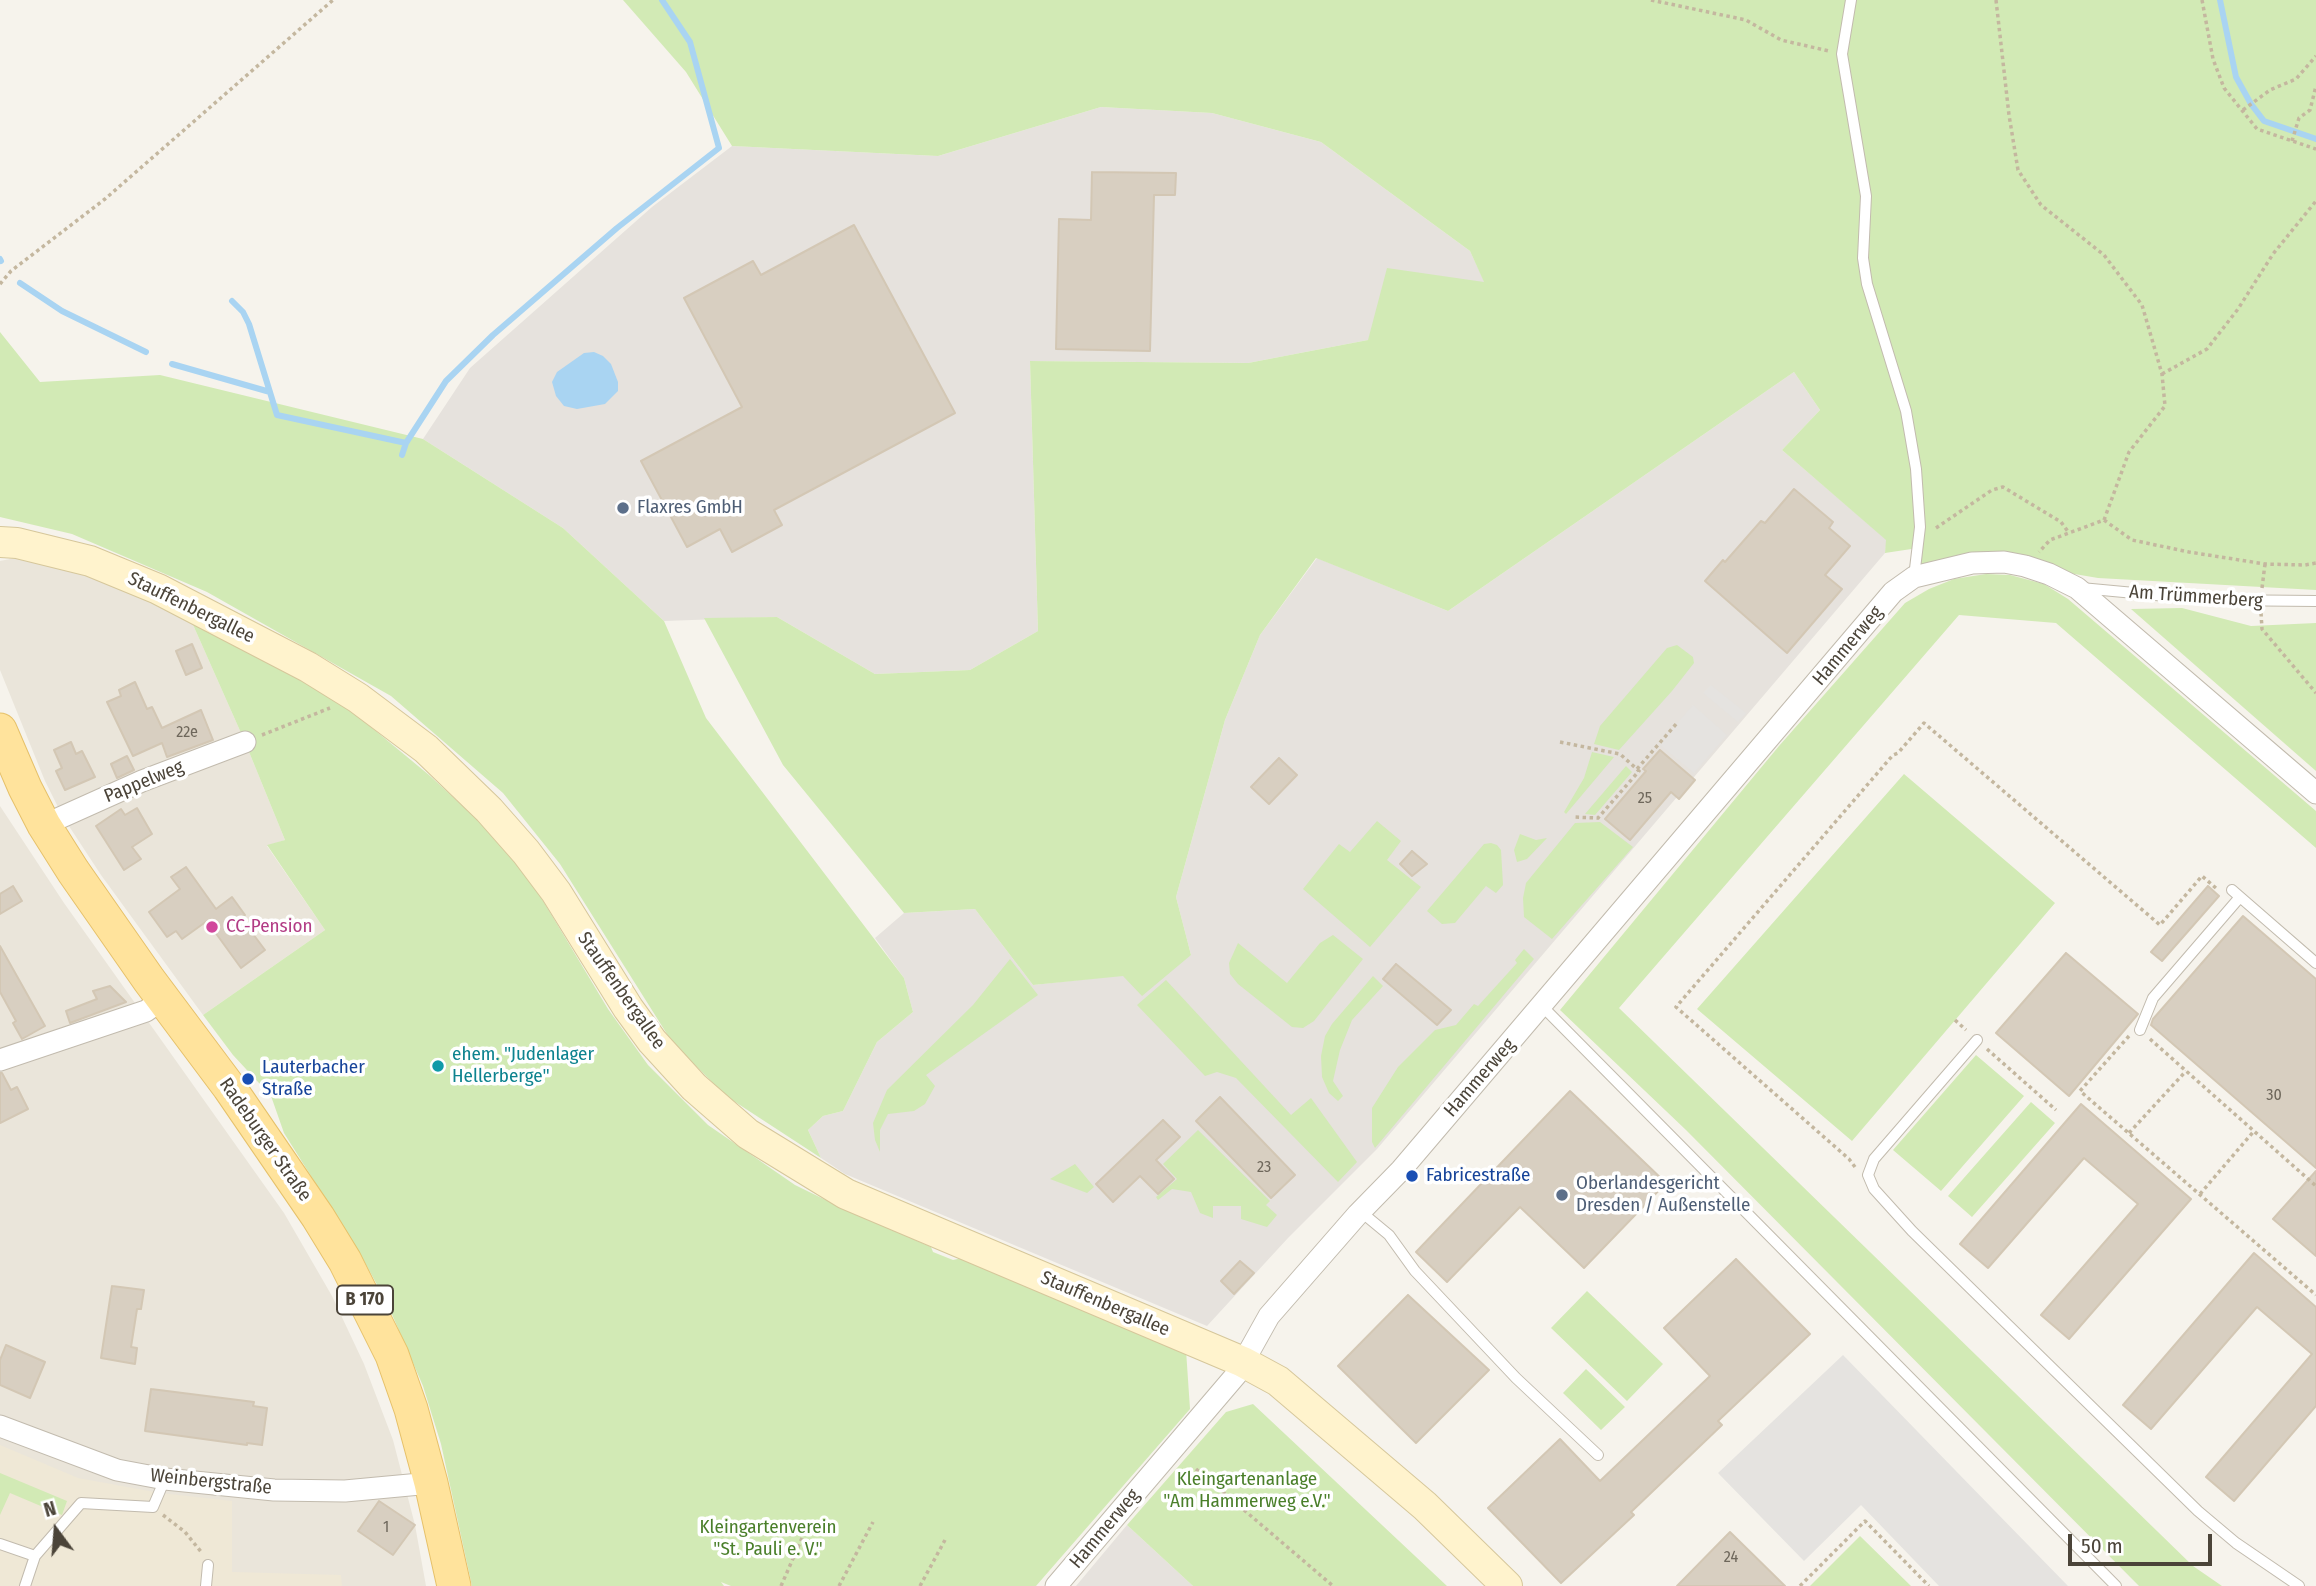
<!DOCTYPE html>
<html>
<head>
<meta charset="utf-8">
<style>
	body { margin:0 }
	#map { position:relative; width:2316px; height:1586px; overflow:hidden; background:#f6f3ec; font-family:"Fira Sans Condensed",sans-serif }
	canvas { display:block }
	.north { position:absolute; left:21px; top:1495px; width:70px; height:70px; -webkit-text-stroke:5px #fff; paint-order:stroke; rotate:344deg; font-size:19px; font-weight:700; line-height:28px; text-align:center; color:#4b4439 }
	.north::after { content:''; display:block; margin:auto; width:24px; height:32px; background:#4b4439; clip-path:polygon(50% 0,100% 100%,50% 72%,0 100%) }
	.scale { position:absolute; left:2068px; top:1534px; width:144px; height:32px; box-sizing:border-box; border:4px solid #4b4439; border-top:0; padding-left:9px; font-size:21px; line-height:24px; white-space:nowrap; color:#4b4439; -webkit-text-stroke:5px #fff; paint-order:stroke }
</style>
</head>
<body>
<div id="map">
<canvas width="2316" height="1586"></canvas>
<div class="north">N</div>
<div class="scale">50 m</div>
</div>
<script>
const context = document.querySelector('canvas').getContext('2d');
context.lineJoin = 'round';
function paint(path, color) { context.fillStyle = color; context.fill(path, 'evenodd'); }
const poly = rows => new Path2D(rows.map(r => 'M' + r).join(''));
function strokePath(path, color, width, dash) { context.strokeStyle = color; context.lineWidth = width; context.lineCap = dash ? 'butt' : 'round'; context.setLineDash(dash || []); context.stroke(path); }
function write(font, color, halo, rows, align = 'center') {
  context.font = font + ' "Fira Sans Condensed",sans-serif'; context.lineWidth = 7; context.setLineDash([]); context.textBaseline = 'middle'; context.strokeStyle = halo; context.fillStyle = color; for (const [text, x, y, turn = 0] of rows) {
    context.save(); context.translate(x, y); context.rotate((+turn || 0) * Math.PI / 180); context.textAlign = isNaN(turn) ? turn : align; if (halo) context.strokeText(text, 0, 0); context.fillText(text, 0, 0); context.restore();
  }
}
paint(poly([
	[15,558,87,575,190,618,245,742,285,840,267,846,325,930,203,1015,101,875,63,817,45,781,0,670,0,561],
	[0,806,64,903,284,1213,332,1296,364,1364,393,1440,415,1525,426,1586,0,1586]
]), '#eae5da');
paint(poly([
	[1101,107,1212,113,1321,142,1470,251,1485,283,1368,340,1248,363,1030,361,1038,631,970,670,875,674,777,617,664,621,563,528,423,439,470,368,652,207,732,146,938,156],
	[1794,372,1820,410,1782,450,1887,540,1885,553,1377,1149,1288,1238,1207,1326,845,1174,821,1158,808,1130,823,1116,843,1111,877,1042,913,1012,904,978,875,938,904,913,975,909,1033,985,1123,975,1191,955,1176,897,1225,720,1260,635,1317,558,1448,611],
	[1127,1525,1193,1586,1076,1586]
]), '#e6e2dd');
paint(poly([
	[0,1445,78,1478,160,1493,232,1501,232,1572,341,1575,342,1586,0,1586]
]), '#efe8d6');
paint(poly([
	[623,0,2316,0,2316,590,2098,578,2004,562,1914,577,1918,548,1885,553,1886,540,1782,450,1820,410,1794,372,1448,611,1316,558,1260,635,1225,720,1176,897,1191,955,1142,996,1123,976,1033,985,975,909,904,913,783,765,704,618,777,617,875,674,970,670,1038,631,1030,361,1248,363,1368,340,1387,268,1484,282,1470,251,1321,142,1212,113,1101,107,938,156,732,146,686,72],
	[0,332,40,382,160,375,423,439,563,528,664,621,706,718,904,978,913,1012,877,1042,843,1111,823,1116,808,1130,821,1158,726,1096,672,1042,560,864,503,793,391,696,207,592,72,534,0,517],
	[1986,574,2010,575,2044,584,2068,599,2316,811,2316,848,2056,623,1959,615,1619,1008,2193,1566,2222,1586,2139,1586,1686,1130,1560,1010,1779,746,1905,603,1929,589,1954,579],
	[2182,608,2251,626,2316,623,2316,771,2131,609],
	[190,618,342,703,429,775,479,821,527,874,608,1009,648,1065,708,1125,795,1185,842,1208,931,1247,933,1252,953,1260,962,1258,1186,1350,1190,1409,1036,1586,731,1586,721,1582,724,1586,472,1586,441,1444,423,1386,388,1305,363,1259,284,1133,271,1096,233,1055,203,1015,325,930,267,845,285,840,245,742],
	[1677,645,1693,657,1694,663,1672,691,1619,750,1594,744,1600,726,1667,648],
	[1592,752,1614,757,1566,814,1564,812,1584,778],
	[1626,766,1632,772,1595,815,1585,814],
	[1904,774,2055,903,1852,1141,1697,1009],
	[1377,821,1401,841,1387,860,1421,887,1370,947,1303,889,1339,844,1350,852],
	[1600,822,1633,847,1552,939,1524,917,1523,898,1526,883,1575,823],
	[1520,834,1536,840,1547,838,1527,859,1517,862,1514,850],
	[1491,843,1497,845,1501,850,1503,885,1496,893,1486,886,1455,923,1442,924,1427,911,1484,844],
	[1333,935,1363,959,1314,1021,1303,1028,1292,1027,1238,984,1230,974,1229,963,1238,943,1287,983,1320,943],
	[1524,949,1534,959,1375,1148,1372,1142,1372,1108,1398,1067,1435,1030,1456,1025,1474,1004,1478,1006,1517,963,1515,960],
	[1010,959,1038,995,926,1075,935,1086,925,1104,914,1111,888,1114,880,1130,880,1152,875,1140,873,1123,887,1090,973,1005],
	[1373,976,1383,986,1352,1020,1340,1050,1333,1081,1343,1096,1338,1101,1329,1093,1322,1077,1321,1056,1325,1036,1332,1024],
	[1166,980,1291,1115,1311,1098,1357,1162,1338,1182,1236,1078,1217,1072,1205,1076,1137,1005],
	[1976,1055,2024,1096,1941,1191,1893,1150],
	[2031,1102,2055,1123,1972,1217,1948,1196],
	[1198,1130,1270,1201,1266,1205,1277,1215,1267,1227,1241,1219,1241,1206,1213,1206,1213,1218,1200,1213,1191,1192,1172,1189,1158,1200,1156,1197,1177,1179,1163,1164],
	[1075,1164,1094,1187,1087,1193,1050,1179],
	[1587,1291,1663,1364,1627,1401,1551,1328],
	[1586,1369,1625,1407,1601,1430,1563,1393],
	[1253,1404,1447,1586,1193,1586,1127,1525,1226,1412],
	[0,1473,67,1501,62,1515,10,1493,0,1515],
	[1860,1536,1911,1586,1810,1586]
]), '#d2eab5');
paint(poly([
	[1711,685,1746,713,1738,722,1703,693],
	[1693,705,1727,735,1694,773,1659,744],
	[1843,1355,2068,1586,1939,1586,1861,1505,1804,1561,1718,1473]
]), '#e5e3e0');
paint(poly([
	[594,352,603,356,611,364,618,382,618,391,605,404,577,409,564,406,556,396,552,382,557,372,584,353]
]), '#a9d4f2');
strokePath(poly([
	[2220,0,2236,77,2251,104,2264,121,2316,139],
	[0,259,1,261],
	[20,283,62,311,146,352],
	[232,301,243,312,249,324,277,415,406,443],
	[172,364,270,392],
	[402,455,406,443,446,381,493,335,617,228,719,148,690,42,662,0]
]), '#a9d4f2', 6);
const building = poly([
	[1092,172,1176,173,1175,195,1154,195,1150,351,1056,349,1059,219,1091,220,1092,172],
	[854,225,955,413,774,510,782,525,732,552,720,529,687,547,641,461,742,407,684,298,753,261,761,275,854,225],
	[1794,489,1833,522,1829,528,1850,546,1825,575,1842,589,1787,653,1705,581,1723,560,1725,562,1761,521,1765,523,1794,489],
	[192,644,202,668,186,675,176,651,192,644],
	[135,682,147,709,152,707,162,728,201,710,213,740,167,757,162,743,133,756,107,702,121,696,119,690,135,682],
	[71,742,76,754,82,751,95,777,65,790,56,771,62,768,54,750,71,742],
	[1660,750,1695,780,1679,799,1671,792,1630,840,1605,819,1646,771,1643,769,1660,750],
	[127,756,134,770,117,778,111,764,127,756],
	[1279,758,1297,775,1269,804,1251,787,1279,758],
	[137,808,152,834,132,847,141,859,124,870,96,826,121,809,125,815,137,808],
	[1412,851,1427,864,1412,876,1400,864,1412,851],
	[186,867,216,909,232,897,245,915,241,918,265,950,241,968,207,921,182,939,176,931,167,937,149,912,180,889,171,877,186,867],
	[13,886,22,901,0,914,0,894,13,886],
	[2208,886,2219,896,2162,961,2151,952,2208,886],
	[2243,916,2316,979,2316,1168,2151,1025,2153,1019,2243,916],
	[0,946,45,1026,22,1039,13,1023,16,1021,0,992,0,946],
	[2066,953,2138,1014,2069,1096,1996,1033,2066,953],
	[1396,964,1451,1010,1437,1025,1383,979,1396,964],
	[110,986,126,1002,70,1023,66,1011,97,999,93,991,110,986],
	[0,1073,2,1073,11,1090,17,1087,28,1109,0,1123,0,1073],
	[1570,1091,1666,1183,1584,1268,1520,1207,1447,1282,1416,1252,1570,1091],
	[1220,1097,1295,1175,1271,1198,1196,1121,1220,1097],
	[2081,1104,2191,1199,2069,1339,2041,1315,2138,1204,2084,1158,1988,1268,1960,1244,2081,1104],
	[1163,1120,1180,1137,1156,1160,1174,1179,1158,1194,1140,1176,1113,1202,1096,1184,1163,1120],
	[2316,1171,2316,1256,2273,1219,2316,1171],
	[2254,1253,2316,1307,2316,1406,2234,1501,2206,1477,2312,1354,2257,1307,2151,1429,2123,1405,2254,1253],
	[1736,1259,1810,1334,1718,1421,1722,1425,1631,1512,1634,1515,1561,1583,1488,1508,1560,1439,1600,1481,1710,1376,1664,1328,1736,1259],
	[1240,1261,1254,1273,1234,1294,1221,1281,1240,1261],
	[112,1286,144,1290,141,1309,137,1309,131,1347,137,1348,135,1364,101,1358,112,1286],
	[1408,1295,1489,1370,1416,1443,1338,1366,1408,1295],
	[6,1345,45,1362,30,1398,0,1385,0,1360,6,1345],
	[151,1389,254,1402,253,1406,267,1408,262,1445,247,1443,247,1445,145,1431,151,1389],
	[379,1501,415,1525,393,1555,358,1531,379,1501],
	[1730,1532,1785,1586,1677,1586,1730,1532]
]);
paint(building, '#d8cfc1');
strokePath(building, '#d3c7b4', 2);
const lane = poly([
	[1851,0,1842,54,1866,196,1863,258,1867,284,1906,411,1916,469,1920,527,1914,577],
	[2081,588,2209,600,2316,601],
	[2232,890,2316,963],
	[1542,1006,2116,1586],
	[2140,1030,2153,998,2240,897],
	[1977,1040,1874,1159,1868,1175,1874,1189,1912,1231,2198,1511,2236,1543,2299,1586],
	[1360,1211,1389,1235,1415,1271,1516,1378,1598,1455],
	[0,1544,35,1556],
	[25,1586,35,1556,81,1503,153,1507,165,1479],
	[206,1586,208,1565]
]);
const street = poly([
	[44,825,142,781,245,742],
	[0,1060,146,1011,163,999],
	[0,1426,117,1470,165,1479,274,1490,345,1491,431,1483],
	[1056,1586,1236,1375,1269,1316,1358,1214,1401,1170,1893,592,1914,577,1972,563,2004,562,2025,566,2049,574,2077,588,2316,793]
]);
const secondary = poly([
	[0,542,17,543,90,561,158,589,308,667,358,698,426,749,489,810,526,852,556,892,628,1008,652,1041,694,1087,748,1134,846,1194,1243,1362,1278,1381,1425,1506,1507,1586]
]);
const primary = poly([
	[0,730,25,788,44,825,73,871,149,980,229,1087,318,1217,345,1261,392,1355,411,1409,431,1483,454,1586]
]);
strokePath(lane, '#c2bbae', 12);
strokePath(street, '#c2bbae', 23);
strokePath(secondary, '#d6c79b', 32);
strokePath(primary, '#e6c16a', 35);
strokePath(poly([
	[1651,0,1746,20,1781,40,1829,51],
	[1996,0,2009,115,2018,170,2041,205,2104,255,2142,305,2162,374,2165,406,2129,452,2104,520,2050,540,2039,552],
	[2202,0,2213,59,2224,88,2257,129,2316,149],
	[2243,110,2270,90,2296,79,2316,56],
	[2292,141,2299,118,2310,110,2316,86],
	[0,284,11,271,105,199,333,0],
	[2162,374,2207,349,2238,309,2273,254,2316,201],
	[2104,520,2132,540,2189,552,2265,564,2305,565,2316,563],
	[1936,528,1992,490,2003,487,2061,522,2069,533],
	[2262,588,2265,564],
	[2261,613,2262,629,2316,693],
	[262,735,330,708],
	[1560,742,1620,754,1639,771,1598,818,1573,817],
	[1637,769,1677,723],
	[1955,1020,1966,1030],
	[2129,1036,2080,1091,2316,1295],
	[2150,1039,2316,1186],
	[1987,1049,2056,1110],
	[2129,1133,2186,1071],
	[1855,1167,1849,1159,1676,1007,1893,755,1898,753,1924,723,2160,925,2202,876,2217,889],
	[2200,1194,2254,1131],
	[1196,1469,1333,1586],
	[163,1515,185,1532,202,1553],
	[781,1586,802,1538],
	[839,1586,873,1522],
	[920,1586,945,1540],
	[1800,1586,1865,1521,1929,1586]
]), '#c4b79f', 3.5, [3.5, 3.5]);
strokePath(lane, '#fff', 10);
strokePath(street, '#fff', 21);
strokePath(secondary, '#fff3cd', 30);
strokePath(primary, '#ffe39c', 33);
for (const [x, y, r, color] of [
	[623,508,7,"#5c6f8a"],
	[212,927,7,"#d1479c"],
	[438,1066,7,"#0f9aa8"],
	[248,1079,7,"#1a4fb4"],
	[1412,1176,7,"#1a4fb4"],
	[1562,1195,7,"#5c6f8a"]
]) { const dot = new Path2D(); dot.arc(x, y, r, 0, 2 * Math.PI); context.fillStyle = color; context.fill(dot); strokePath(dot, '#fff', 2.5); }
write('16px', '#6e675b', null, [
	["22e",187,733],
	["25",1645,799],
	["30",2274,1096],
	["23",1264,1168],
	["1",386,1528],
	["24",1731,1558]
]);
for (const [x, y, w] of [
	[365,1300,56]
]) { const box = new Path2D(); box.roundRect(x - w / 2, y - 14.5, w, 29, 5); context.fillStyle = '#fff'; context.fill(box); strokePath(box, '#4b4439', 2); }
write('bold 18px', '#4b4439', null, [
	["B 170",365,1300]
]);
write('19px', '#4e5e75', '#fff', [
	["Flaxres GmbH",637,508],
	["Oberlandesgericht",1576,1184],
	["Dresden / Außenstelle",1576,1206]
], 'left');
write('19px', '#4b4439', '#fff', [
	["Am Trümmerberg",2196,597,4],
	["Stauffenbergallee",191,608,26],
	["Hammerweg",1848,646,-50],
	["Pappelweg",144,782,-22],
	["Stauffenbergallee",621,991,55],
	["Hammerweg",1480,1078,-49],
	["Radeburger Straße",265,1140,55],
	["Stauffenbergallee",1105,1304,23],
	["Weinbergstraße",211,1482,6],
	["Hammerweg",1105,1529,-50]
]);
write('19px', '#b23c85', '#fff', [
	["CC-Pension",226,927]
], 'left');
write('19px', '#0d838f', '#fff', [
	["ehem. \"Judenlager",452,1055],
	["Hellerberge\"",452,1077]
], 'left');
write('19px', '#164399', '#fff', [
	["Lauterbacher",262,1068],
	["Straße",262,1090],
	["Fabricestraße",1426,1176]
], 'left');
write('19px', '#4a7f2a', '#fff', [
	["Kleingartenanlage",1247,1480],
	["\"Am Hammerweg e.V.\"",1247,1502],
	["Kleingartenverein",768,1528],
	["\"St. Pauli e. V.\"",768,1550]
]);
</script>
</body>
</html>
